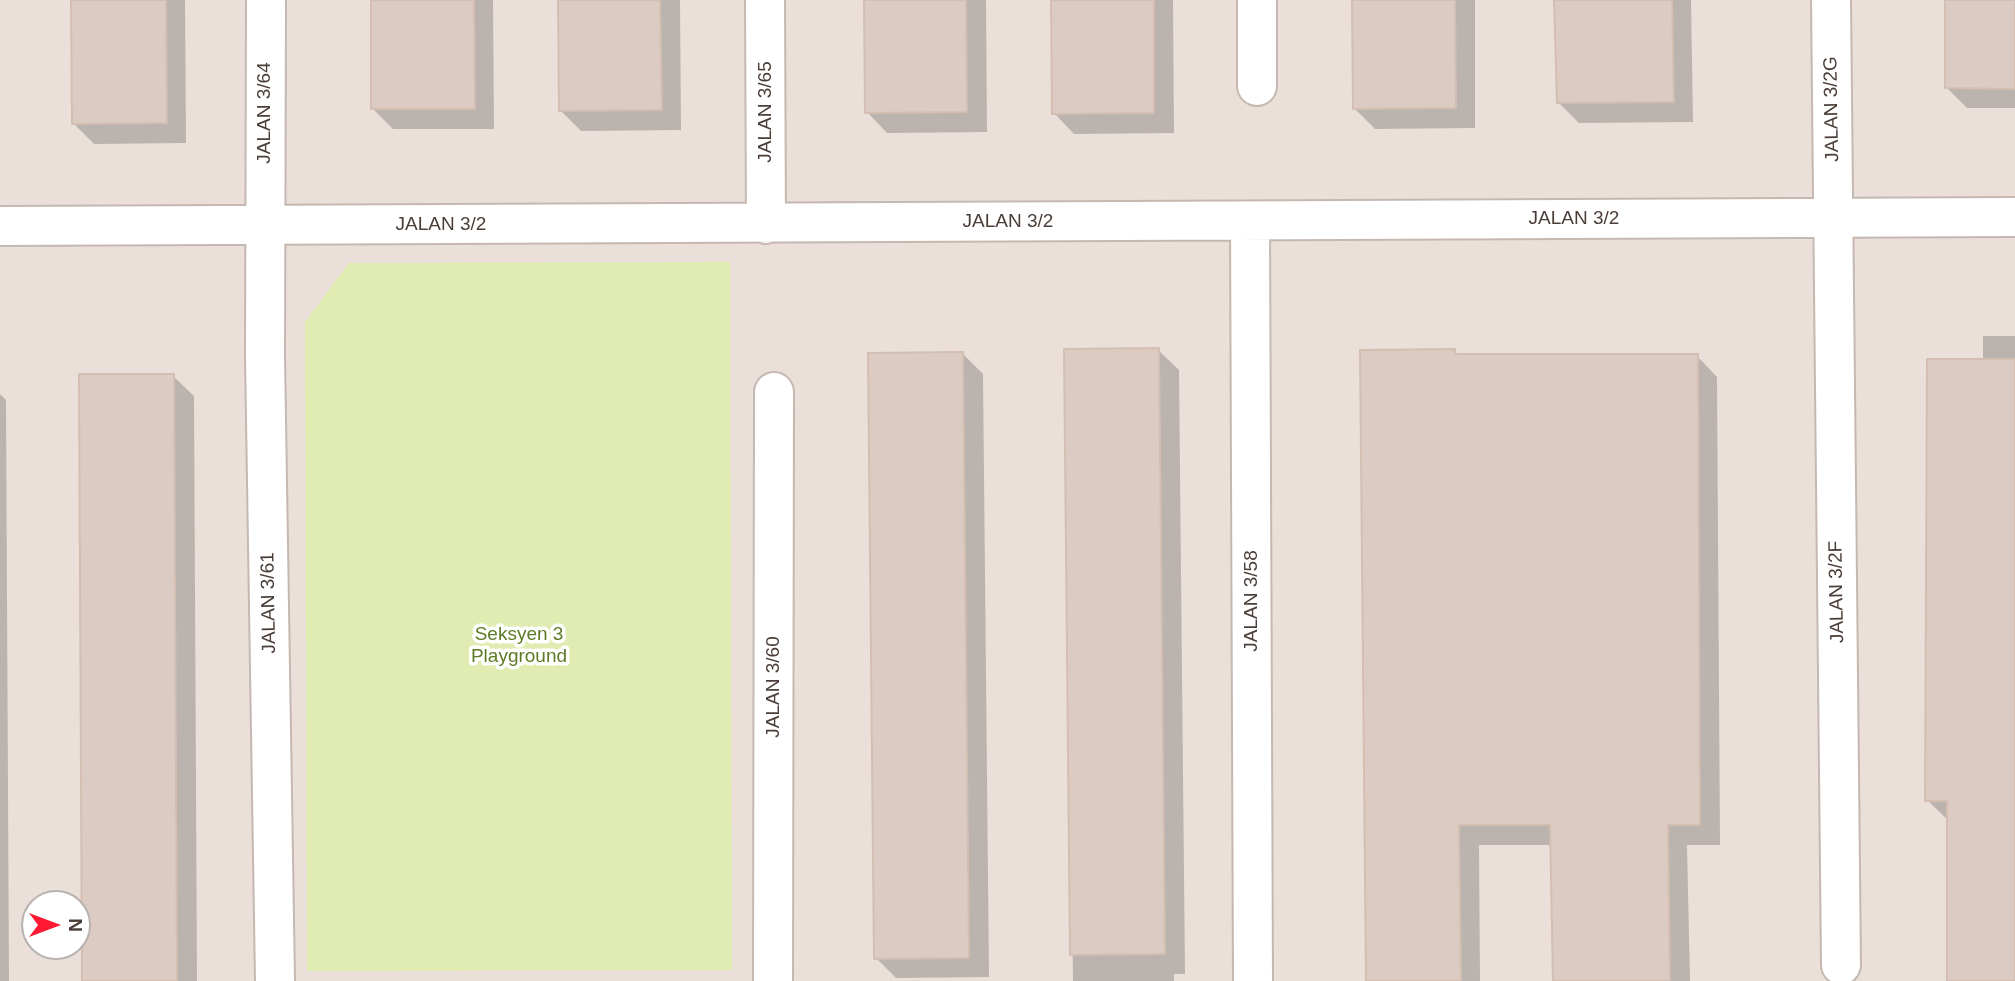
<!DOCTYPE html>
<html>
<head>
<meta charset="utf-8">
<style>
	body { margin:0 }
	#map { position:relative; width:2015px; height:981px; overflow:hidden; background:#f6f0eb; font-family:Helvetica,sans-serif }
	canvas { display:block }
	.north { position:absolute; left:21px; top:890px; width:70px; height:70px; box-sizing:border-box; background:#fff; border:2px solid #b7b2af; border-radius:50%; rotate:90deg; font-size:19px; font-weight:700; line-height:28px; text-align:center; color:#4b3e38 }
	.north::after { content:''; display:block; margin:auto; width:24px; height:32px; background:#ff1933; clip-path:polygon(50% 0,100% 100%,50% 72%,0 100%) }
</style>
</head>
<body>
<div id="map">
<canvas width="2015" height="981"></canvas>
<div class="north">N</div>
</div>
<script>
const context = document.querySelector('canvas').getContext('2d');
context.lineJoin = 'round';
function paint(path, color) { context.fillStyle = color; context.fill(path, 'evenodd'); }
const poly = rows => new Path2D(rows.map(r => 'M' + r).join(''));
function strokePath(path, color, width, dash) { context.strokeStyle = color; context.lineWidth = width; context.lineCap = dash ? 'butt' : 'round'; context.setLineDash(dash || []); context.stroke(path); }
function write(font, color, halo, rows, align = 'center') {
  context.font = font + ' Helvetica,sans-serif'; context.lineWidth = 7; context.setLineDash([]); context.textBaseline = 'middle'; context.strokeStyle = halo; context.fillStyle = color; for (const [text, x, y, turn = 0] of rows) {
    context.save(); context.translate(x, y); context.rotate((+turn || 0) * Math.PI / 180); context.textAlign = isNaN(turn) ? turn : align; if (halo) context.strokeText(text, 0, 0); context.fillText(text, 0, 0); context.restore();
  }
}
paint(poly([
	[0,0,2015,0,2015,981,0,981],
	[35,904,77,904,77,946,35,946]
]), '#eae0d9');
paint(poly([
	[730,262,732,970,307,971,305,322,349,263]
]), '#e1ecb2');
paint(poly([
	[73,0,185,0,186,143,94,144,73,123],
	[372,0,493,0,494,129,393,129,373,109],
	[560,0,680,0,681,130,581,131,561,111],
	[866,0,986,0,987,132,887,133,867,112],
	[1053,0,1173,0,1174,133,1074,134,1054,113],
	[1354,0,1475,0,1475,128,1375,129,1355,109],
	[1557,0,1691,0,1693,122,1579,123,1558,102],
	[1947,0,2015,0,2015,108,1967,108,1947,88],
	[1983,336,2015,336,2015,981,1949,981,1949,821,1927,800,1983,361],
	[1158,350,1179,370,1185,974,1174,974,1174,981,1073,981,1065,351],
	[1454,351,1460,356,1697,356,1717,377,1720,845,1687,845,1690,981,1554,981,1552,845,1479,845,1480,981,1368,981],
	[962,353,983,374,989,977,896,978,876,958],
	[173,376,194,396,197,981,84,981],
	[0,394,6,400,9,981,0,981]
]), '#0003');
const building = poly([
	[71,0,166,0,167,123,72,124,71,0],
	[371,0,474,0,475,109,371,109,371,0],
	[558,0,660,0,662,110,559,111,558,0],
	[864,0,966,0,967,112,865,113,864,0],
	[1051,0,1154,0,1154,113,1052,114,1051,0],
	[1352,0,1455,0,1456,108,1353,109,1352,0],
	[1554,0,1672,0,1674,102,1557,103,1554,0],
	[1945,0,2015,0,2015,89,1945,88,1945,0],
	[1159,348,1165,954,1070,955,1064,349,1159,348],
	[1455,349,1455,354,1698,354,1700,825,1668,825,1670,981,1553,981,1550,825,1459,825,1461,981,1366,981,1360,350,1455,349],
	[963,352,969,958,874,959,868,353,963,352],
	[1927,359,2015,359,2015,981,1947,981,1947,801,1925,801,1927,359],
	[79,374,174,374,177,981,82,981,79,374]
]);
paint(building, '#dbcbc2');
strokePath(building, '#d4beb2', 2);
const minor = poly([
	[266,0,265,357,275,981],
	[765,0,766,224],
	[1831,0,1841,965],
	[1257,86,1257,0],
	[1250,221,1253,981],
	[0,226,2015,217],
	[773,981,774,392]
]);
strokePath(minor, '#c5b8b0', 42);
strokePath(minor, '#fff', 38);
write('19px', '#4b3e38', '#fff', [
	["JALAN 3/2G",1832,109,-91],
	["JALAN 3/65",766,112,-90],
	["JALAN 3/64",265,113,-90],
	["JALAN 3/2",1574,219],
	["JALAN 3/2",1008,222],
	["JALAN 3/2",441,225],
	["JALAN 3/2F",1837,592,-91],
	["JALAN 3/58",1252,601,-90],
	["JALAN 3/61",269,603,-91],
	["JALAN 3/60",774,687,-90]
]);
write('19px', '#5d7b26', '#fff', [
	["Seksyen 3",519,635],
	["Playground",519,657]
]);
</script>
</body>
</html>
